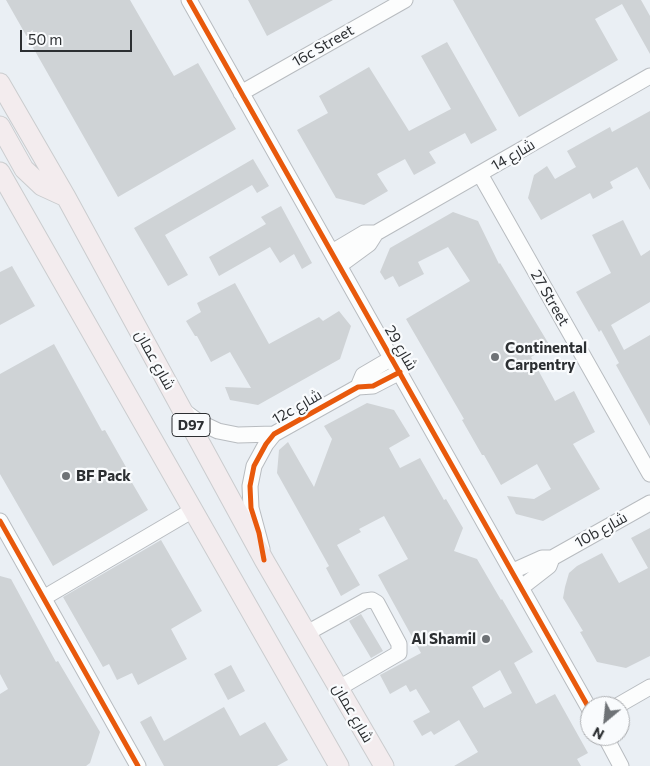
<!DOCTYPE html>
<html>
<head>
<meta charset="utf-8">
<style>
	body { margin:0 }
	#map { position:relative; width:650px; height:766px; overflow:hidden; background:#eaeff4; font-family:Commissioner,sans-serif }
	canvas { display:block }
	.north { position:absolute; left:580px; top:696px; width:50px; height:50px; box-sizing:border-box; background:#f9fbfd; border:1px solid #a7a9ac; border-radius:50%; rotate:208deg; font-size:14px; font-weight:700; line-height:20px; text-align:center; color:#2c2f32 }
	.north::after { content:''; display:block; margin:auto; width:18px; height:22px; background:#6e7276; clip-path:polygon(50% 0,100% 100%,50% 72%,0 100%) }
	.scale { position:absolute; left:20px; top:30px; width:112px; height:22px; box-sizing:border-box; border:2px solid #2c2f32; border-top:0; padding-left:6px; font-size:15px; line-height:18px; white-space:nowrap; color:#2c2f32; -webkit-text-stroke:4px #f9fbfd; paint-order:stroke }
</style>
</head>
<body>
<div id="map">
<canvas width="650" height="766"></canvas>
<div class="north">N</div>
<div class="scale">50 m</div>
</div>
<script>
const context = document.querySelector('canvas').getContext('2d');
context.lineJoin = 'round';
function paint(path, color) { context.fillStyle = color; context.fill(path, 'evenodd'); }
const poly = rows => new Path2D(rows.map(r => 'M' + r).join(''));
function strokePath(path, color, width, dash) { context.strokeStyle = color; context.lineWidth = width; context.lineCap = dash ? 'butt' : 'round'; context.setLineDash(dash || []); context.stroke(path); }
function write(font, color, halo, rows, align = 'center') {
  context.font = font + ' Commissioner,Cairo,sans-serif'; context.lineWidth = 4.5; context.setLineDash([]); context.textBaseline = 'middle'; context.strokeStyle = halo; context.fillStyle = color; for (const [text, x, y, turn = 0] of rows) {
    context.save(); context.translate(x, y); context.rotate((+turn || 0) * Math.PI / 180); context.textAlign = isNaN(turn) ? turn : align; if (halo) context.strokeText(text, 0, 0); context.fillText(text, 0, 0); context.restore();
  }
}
paint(poly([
	[6,0,130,0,174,76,198,63,236,129,118,197],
	[248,0,333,0,267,36],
	[453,0,641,0,650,16,650,54,622,4,595,19,618,60,519,117],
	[447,42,497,130,471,144,465,133,429,152,436,163,414,175,405,159,377,174,388,191,364,205,336,198,297,130,328,113,319,96,369,67,409,131,451,109,421,56],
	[650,111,650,190,637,167,610,182,613,188,593,199,590,193,541,220,528,198,534,175,547,166,555,179,576,167,567,151,610,127,612,132],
	[253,159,269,186,257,193,252,185,165,235,188,275,168,286,134,228],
	[281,206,312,263,302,269,294,254,280,263,270,247,219,276,209,257,266,224,261,217],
	[453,212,478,221,499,264,500,263,550,346,531,357,555,401,574,391,595,432,573,444,600,489,543,521,516,514,507,496,534,499,551,489,537,464,501,485,484,455,482,455,462,420,464,419,406,319,470,281,448,247,418,262,424,274,399,287,393,276,385,280,380,272,390,248],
	[623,220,641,256,650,250,650,302,611,325,624,350,650,335,650,426,616,365,619,363,601,330,599,332,576,292,611,273,592,235],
	[12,266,35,306,0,325,0,272],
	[235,283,269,344,319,317,323,321,339,311,351,326,340,359,258,405,230,400,225,387,251,388,230,352,211,362,197,336,195,336,186,321,201,312,197,303],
	[54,344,102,431,105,430,126,467,124,469,148,510,53,566,0,474,0,374],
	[367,403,394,410,410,436,389,448,400,468,420,458,444,500,446,499,463,528,454,551,477,559,501,600,502,599,533,652,514,663,536,704,555,694,588,753,577,759,581,766,454,766,478,752,459,720,434,735,431,731,422,736,413,721,430,712,416,689,410,692,406,685,390,694,380,675,421,653,378,575,408,559,384,516,359,529,361,532,337,545,360,585,341,596,326,568,329,566,277,473,279,450,288,442,314,487,332,439,324,426],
	[500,670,512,693,484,708,472,687],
	[650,528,650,656,626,668,597,662,580,632,583,631,563,598,565,587,569,573,577,566,602,553,619,583,648,568,631,538],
	[161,540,202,611,171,629,187,659,138,685,132,673,117,680,109,664,103,667,63,597],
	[0,576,11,579,56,662,58,661,100,732,90,763,86,766,0,766,0,694,8,689,0,674],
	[361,614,383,651,371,658,349,621],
	[231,665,245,691,228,700,214,674],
	[224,707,240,736,265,722,288,760,277,766,164,766,140,722,151,716,164,741]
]), '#cfd3d6');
const minor = poly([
	[189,0,590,710],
	[241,93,405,0],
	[480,174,650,474],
	[332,252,364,233,376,233,650,76],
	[339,266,369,244,376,233],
	[358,387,363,375,392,358],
	[184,411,199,422,218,431,238,435,274,434],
	[0,521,138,766],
	[262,549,251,508,250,486,254,466,266,444,274,434,358,387,373,386,400,372],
	[513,571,542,558,552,558,650,503],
	[522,587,549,566,552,558],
	[45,597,193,510],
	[307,633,365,601,372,600,377,603,399,644,399,653,339,688],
	[617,706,650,687],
	[605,736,621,766]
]);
const major = poly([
	[0,83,66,197,264,560,384,766],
	[0,126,24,169,42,186,66,197],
	[0,172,339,766]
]);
strokePath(minor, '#b8bcc0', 17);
strokePath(major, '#caccce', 21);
strokePath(minor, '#fcfdfd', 15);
strokePath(major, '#f3ecee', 19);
strokePath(poly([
	[189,0,590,710],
	[0,521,138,766],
	[264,560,259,533,251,508,250,486,254,466,266,444,274,434,358,387,373,386,400,372]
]), '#e8590c', 5);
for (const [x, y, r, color] of [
	[495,357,5,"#6e7276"],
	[66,476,5,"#6e7276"],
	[486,639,5,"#6e7276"]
]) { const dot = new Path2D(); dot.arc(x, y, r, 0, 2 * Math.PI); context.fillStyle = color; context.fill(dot); strokePath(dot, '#f9fbfd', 2); }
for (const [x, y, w] of [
	[191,425,38]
]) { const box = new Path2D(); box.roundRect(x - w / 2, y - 11.5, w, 23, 4); context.fillStyle = '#f9fbfd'; context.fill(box); strokePath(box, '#2c2f32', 1); }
write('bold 14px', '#2c2f32', null, [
	["D97",191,425]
]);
write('15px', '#2c2f32', '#f9fbfd', [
	["16c Street",323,46,-30],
	["شارع 14",513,155,-30],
	["27 Street",550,298,60],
	["شارع 29",401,348,60],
	["شارع عمان",155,360,61],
	["12c شارع",297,407,-30],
	["10b شارع",601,530,-29],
	["شارع عمان",353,713,60]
]);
write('bold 15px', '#2c2f32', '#f9fbfd', [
	["Continental",505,348],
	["Carpentry",505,365],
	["BF Pack",76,476],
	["Al Shamil",476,639,"right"]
], 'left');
</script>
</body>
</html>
